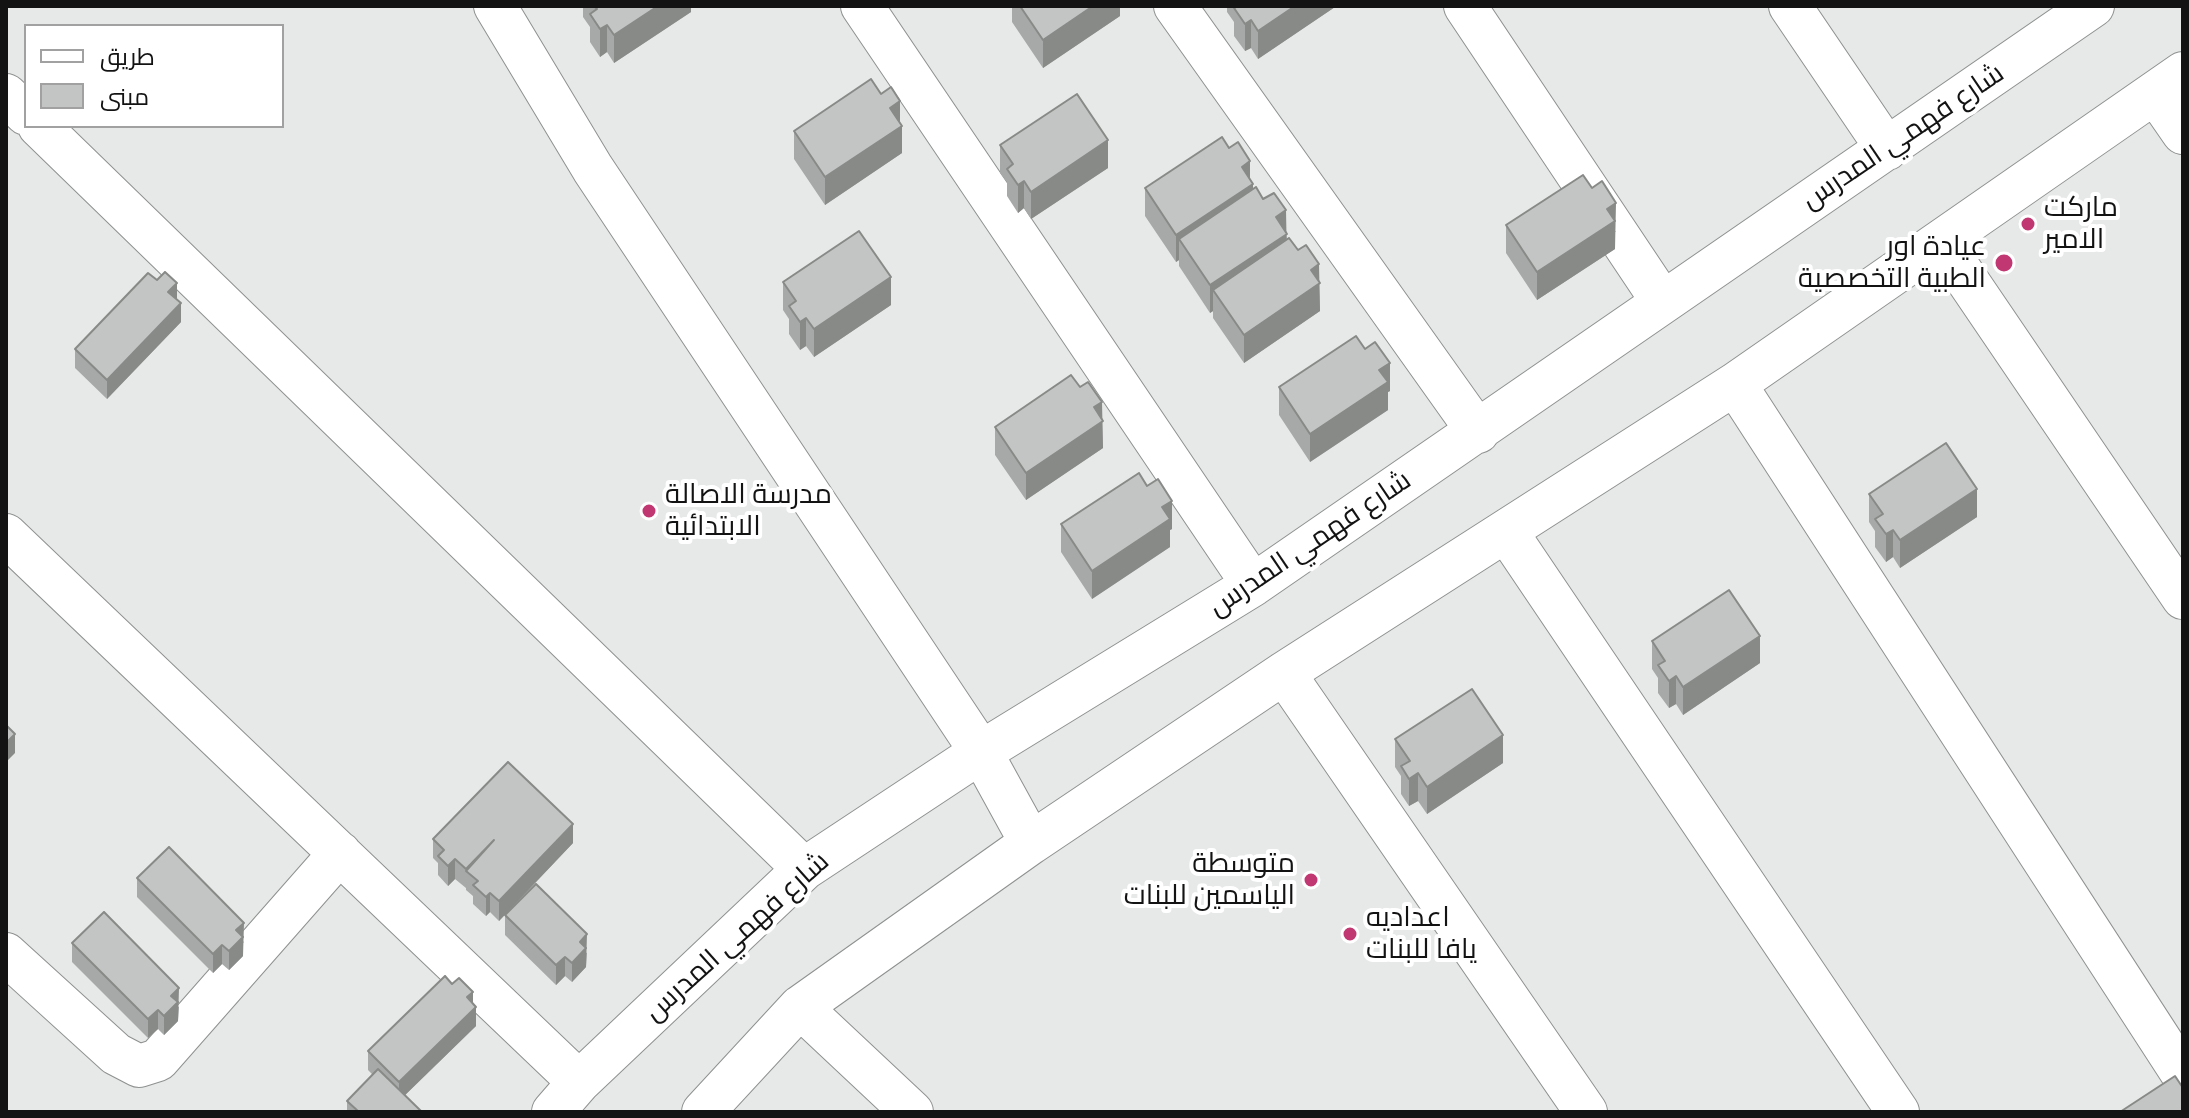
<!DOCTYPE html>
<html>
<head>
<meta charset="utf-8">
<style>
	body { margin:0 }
	#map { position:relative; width:2189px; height:1118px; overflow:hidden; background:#e6e9e7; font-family:Merriweather,Cairo,serif }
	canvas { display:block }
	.frame { position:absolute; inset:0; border:8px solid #121312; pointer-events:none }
	.legend { position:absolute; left:24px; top:24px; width:260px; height:104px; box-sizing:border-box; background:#fff; border:2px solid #a0a1a0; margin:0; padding:10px 14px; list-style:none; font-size:24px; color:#121312 }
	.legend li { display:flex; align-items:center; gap:16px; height:40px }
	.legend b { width:40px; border:2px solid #a0a1a0 }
</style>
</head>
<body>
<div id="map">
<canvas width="2189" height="1118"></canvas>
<div class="frame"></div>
<ul class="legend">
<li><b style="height:10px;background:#fff"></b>طريق</li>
<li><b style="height:22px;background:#c2c5c3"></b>مبنى</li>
</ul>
</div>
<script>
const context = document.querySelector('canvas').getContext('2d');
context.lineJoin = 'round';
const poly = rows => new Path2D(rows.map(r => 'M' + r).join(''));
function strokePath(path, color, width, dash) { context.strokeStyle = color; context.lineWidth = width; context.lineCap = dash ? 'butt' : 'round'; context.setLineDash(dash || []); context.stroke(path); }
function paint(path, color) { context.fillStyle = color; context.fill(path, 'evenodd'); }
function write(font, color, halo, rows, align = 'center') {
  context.font = font + ' Merriweather,Cairo,serif'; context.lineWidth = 8; context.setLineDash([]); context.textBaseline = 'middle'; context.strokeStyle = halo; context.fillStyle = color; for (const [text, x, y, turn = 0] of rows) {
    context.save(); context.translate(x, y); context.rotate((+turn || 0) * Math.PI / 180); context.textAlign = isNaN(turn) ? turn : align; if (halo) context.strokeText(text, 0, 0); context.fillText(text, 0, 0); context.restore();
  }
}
const minor = poly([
	[495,6,593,169,981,752,1031,843],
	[862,6,1253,585],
	[1175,6,1478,432],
	[1465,6,1662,301],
	[1790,6,1887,149],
	[2156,94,2183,133],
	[6,95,26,114],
	[39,126,804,869],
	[1942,243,2183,598],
	[1735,384,2183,1075],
	[1506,531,1898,1112],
	[6,535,579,1082],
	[1284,673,1586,1112],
	[6,954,116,1054,139,1066,158,1060,340,853],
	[800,1007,912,1112],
	[553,1112,579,1082,804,869,981,752,1253,585,2093,6],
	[703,1112,800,1007,1031,843,1284,673,1735,384,2183,73]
]);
strokePath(minor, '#8e918f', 44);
strokePath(minor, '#fff', 42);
paint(poly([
	[583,6,691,6,691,12,614,63,607,52,600,57,590,42,590,27,583,17],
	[1012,6,1120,6,1120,16,1043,68,1012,22],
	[1227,6,1335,6,1335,7,1258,59,1251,48,1245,51,1234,36,1234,22,1227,12],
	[881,94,900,123,902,153,825,205,794,159,794,131],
	[1000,145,1108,168,1031,219,1024,208,1018,213,1007,196,1007,182,1000,173],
	[1250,180,1253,189,1286,232,1287,239,1319,281,1320,311,1244,363,1213,318,1213,311,1210,313,1179,266,1179,260,1176,262,1145,216,1145,188],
	[1506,225,1616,231,1615,232,1615,249,1537,300,1506,253],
	[783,282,891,305,814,357,806,346,800,350,789,334,789,319,783,310],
	[177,300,181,322,107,399,75,368,75,349],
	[1080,387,1102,419,1103,448,1026,500,995,455,995,427],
	[1279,387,1390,391,1388,392,1388,410,1310,462,1279,415],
	[1869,494,1977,517,1900,568,1893,557,1886,562,1875,547,1875,531,1869,522],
	[1061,524,1172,529,1170,530,1170,547,1092,599,1061,552],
	[1652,641,1760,663,1683,715,1676,704,1669,708,1658,693,1658,678,1652,669],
	[1395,739,1503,763,1427,814,1418,801,1409,806,1401,794,1401,776,1395,767],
	[433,839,573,843,499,921,490,912,486,916,473,904,473,896,466,890,466,888,455,879,448,886,438,875,438,863,433,858],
	[137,878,244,942,243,943,243,956,229,970,222,964,213,973,137,897],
	[505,915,587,953,586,967,572,982,565,976,556,985,505,935],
	[72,943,179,1007,178,1021,164,1035,158,1029,148,1038,72,962],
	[473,1003,476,1026,405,1095,422,1112,347,1112,347,1101,373,1075,368,1070,368,1051]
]), '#a7a9a8');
paint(poly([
	[658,6,691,6,691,12,614,63,614,35],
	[1093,6,1120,6,1120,16,1043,68,1043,40],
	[1295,6,1335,6,1335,7,1258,59,1258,31],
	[1251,20,1251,48,1245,51,1245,24],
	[607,25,607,52,600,57,600,29],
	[900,101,900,127,902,126,902,153,825,205,825,177,890,108],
	[1108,140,1108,168,1031,219,1031,192],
	[1250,161,1250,186,1253,184,1253,212,1179,239,1179,260,1176,262,1176,235,1242,167],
	[1024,181,1024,208,1018,213,1018,185],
	[1616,203,1615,249,1537,300,1537,272,1607,209],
	[1286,210,1287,262,1213,290,1213,311,1210,313,1210,285,1276,217],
	[1319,264,1320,311,1244,363,1244,335,1311,270],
	[891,277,891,305,814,357,814,329],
	[177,283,177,302,168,292],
	[181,303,181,322,107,399,107,380],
	[806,318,806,346,800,350,800,322],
	[1390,363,1390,391,1388,392,1388,410,1310,462,1310,434,1379,370],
	[1102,402,1103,448,1026,500,1026,473,1094,407],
	[1977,489,1977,517,1900,568,1900,540],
	[1172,501,1172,529,1170,530,1170,547,1092,599,1092,571,1162,507],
	[1893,530,1893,557,1886,562,1886,534],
	[1760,636,1760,663,1683,715,1683,687],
	[1676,676,1676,704,1669,708,1669,681],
	[15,734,15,753,6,762,6,743],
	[1503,735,1503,763,1427,814,1427,787],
	[1418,773,1418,801,1409,806,1409,779],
	[573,824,573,843,499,921,499,901],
	[455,859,455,879,448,886,448,866],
	[490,893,490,912,486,916,486,897],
	[244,923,243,956,229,970,229,951,236,930],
	[587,934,586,967,572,982,572,963,580,942],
	[222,945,222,964,213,973,213,954],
	[565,957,565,976,556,985,556,965],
	[179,988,178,1021,164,1035,164,1016,171,996],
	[473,992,473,1010,476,1007,476,1026,399,1101,399,1082,467,997],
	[158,1010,158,1029,148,1038,148,1019]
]), '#888a88');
const building = poly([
	[594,6,658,6,614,35,607,25,600,29,590,14,597,9,594,6],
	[1020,6,1093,6,1043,40,1020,6],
	[1238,6,1295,6,1258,31,1251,20,1245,24,1234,8,1238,6],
	[871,79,881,94,891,87,900,101,890,108,902,126,825,177,794,131,871,79],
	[1077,94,1108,140,1031,192,1024,181,1018,185,1007,169,1013,164,1000,145,1077,94],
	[1222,137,1229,148,1238,142,1250,161,1242,167,1253,184,1176,235,1145,188,1222,137],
	[1583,175,1592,188,1602,181,1616,203,1607,209,1615,221,1537,272,1506,225,1583,175],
	[1256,187,1263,199,1274,193,1286,210,1276,217,1287,234,1210,285,1179,239,1256,187],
	[859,231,891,277,814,329,806,318,800,322,789,306,796,301,783,282,859,231],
	[1289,238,1298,250,1306,245,1319,264,1311,270,1320,283,1244,335,1213,290,1289,238],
	[165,272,177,283,168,292,181,303,107,380,75,349,148,273,157,280,165,272],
	[1356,336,1365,349,1375,342,1390,363,1379,370,1388,382,1310,434,1279,387,1356,336],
	[1071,375,1080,387,1088,382,1102,402,1094,407,1103,421,1026,473,995,427,1071,375],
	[1946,443,1977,489,1900,540,1893,530,1886,534,1875,519,1883,514,1869,494,1946,443],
	[1139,473,1147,486,1158,479,1172,501,1162,507,1170,519,1092,571,1061,524,1139,473],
	[1729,590,1760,636,1683,687,1676,676,1669,681,1658,665,1665,661,1652,641,1729,590],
	[1472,689,1503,735,1427,787,1418,773,1409,779,1401,766,1410,761,1395,739,1472,689],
	[6,725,15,734,6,743,6,725],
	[508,762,573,824,499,901,490,893,486,897,473,885,478,881,466,871,494,840,466,869,455,859,448,866,438,856,444,850,433,839,508,762],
	[169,847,244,923,236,930,243,937,229,951,222,945,213,954,137,878,169,847],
	[536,884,587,934,580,942,586,948,572,963,565,957,556,965,505,915,536,884],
	[104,912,179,988,171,996,178,1002,164,1016,158,1010,148,1019,72,943,104,912],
	[445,976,452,984,459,978,473,992,467,997,476,1007,399,1082,368,1051,445,976],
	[378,1069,422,1112,359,1112,347,1101,378,1069],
	[2175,1076,2183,1088,2183,1112,2120,1112,2175,1076]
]);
paint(building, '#c2c5c3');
strokePath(building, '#888a88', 2);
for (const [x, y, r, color] of [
	[2028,224,8,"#c03771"],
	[2004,263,10,"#c03771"],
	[649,511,8,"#c03771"],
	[1311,880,8,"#c03771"],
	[1350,934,8,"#c03771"]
]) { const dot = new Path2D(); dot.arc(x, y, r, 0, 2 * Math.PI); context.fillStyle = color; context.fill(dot); strokePath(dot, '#fff', 3); }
write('28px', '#121312', '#fff', [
	["شارع فهمي المدرس",1903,137,-34],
	["شارع فهمي المدرس",1310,544,-34],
	["شارع فهمي المدرس",737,937,-42]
]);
write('28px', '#121312', '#fff', [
	["ماركت",2044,208],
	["الامير",2044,240],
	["عيادة اور",1986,247,"right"],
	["الطبية التخصصية",1986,279,"right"],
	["مدرسة الاصالة",665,495],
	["الابتدائية",665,527],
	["متوسطة",1295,864,"right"],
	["الياسمين للبنات",1295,896,"right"],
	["اعداديه",1366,918],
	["يافا للبنات",1366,950]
], 'left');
</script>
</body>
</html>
